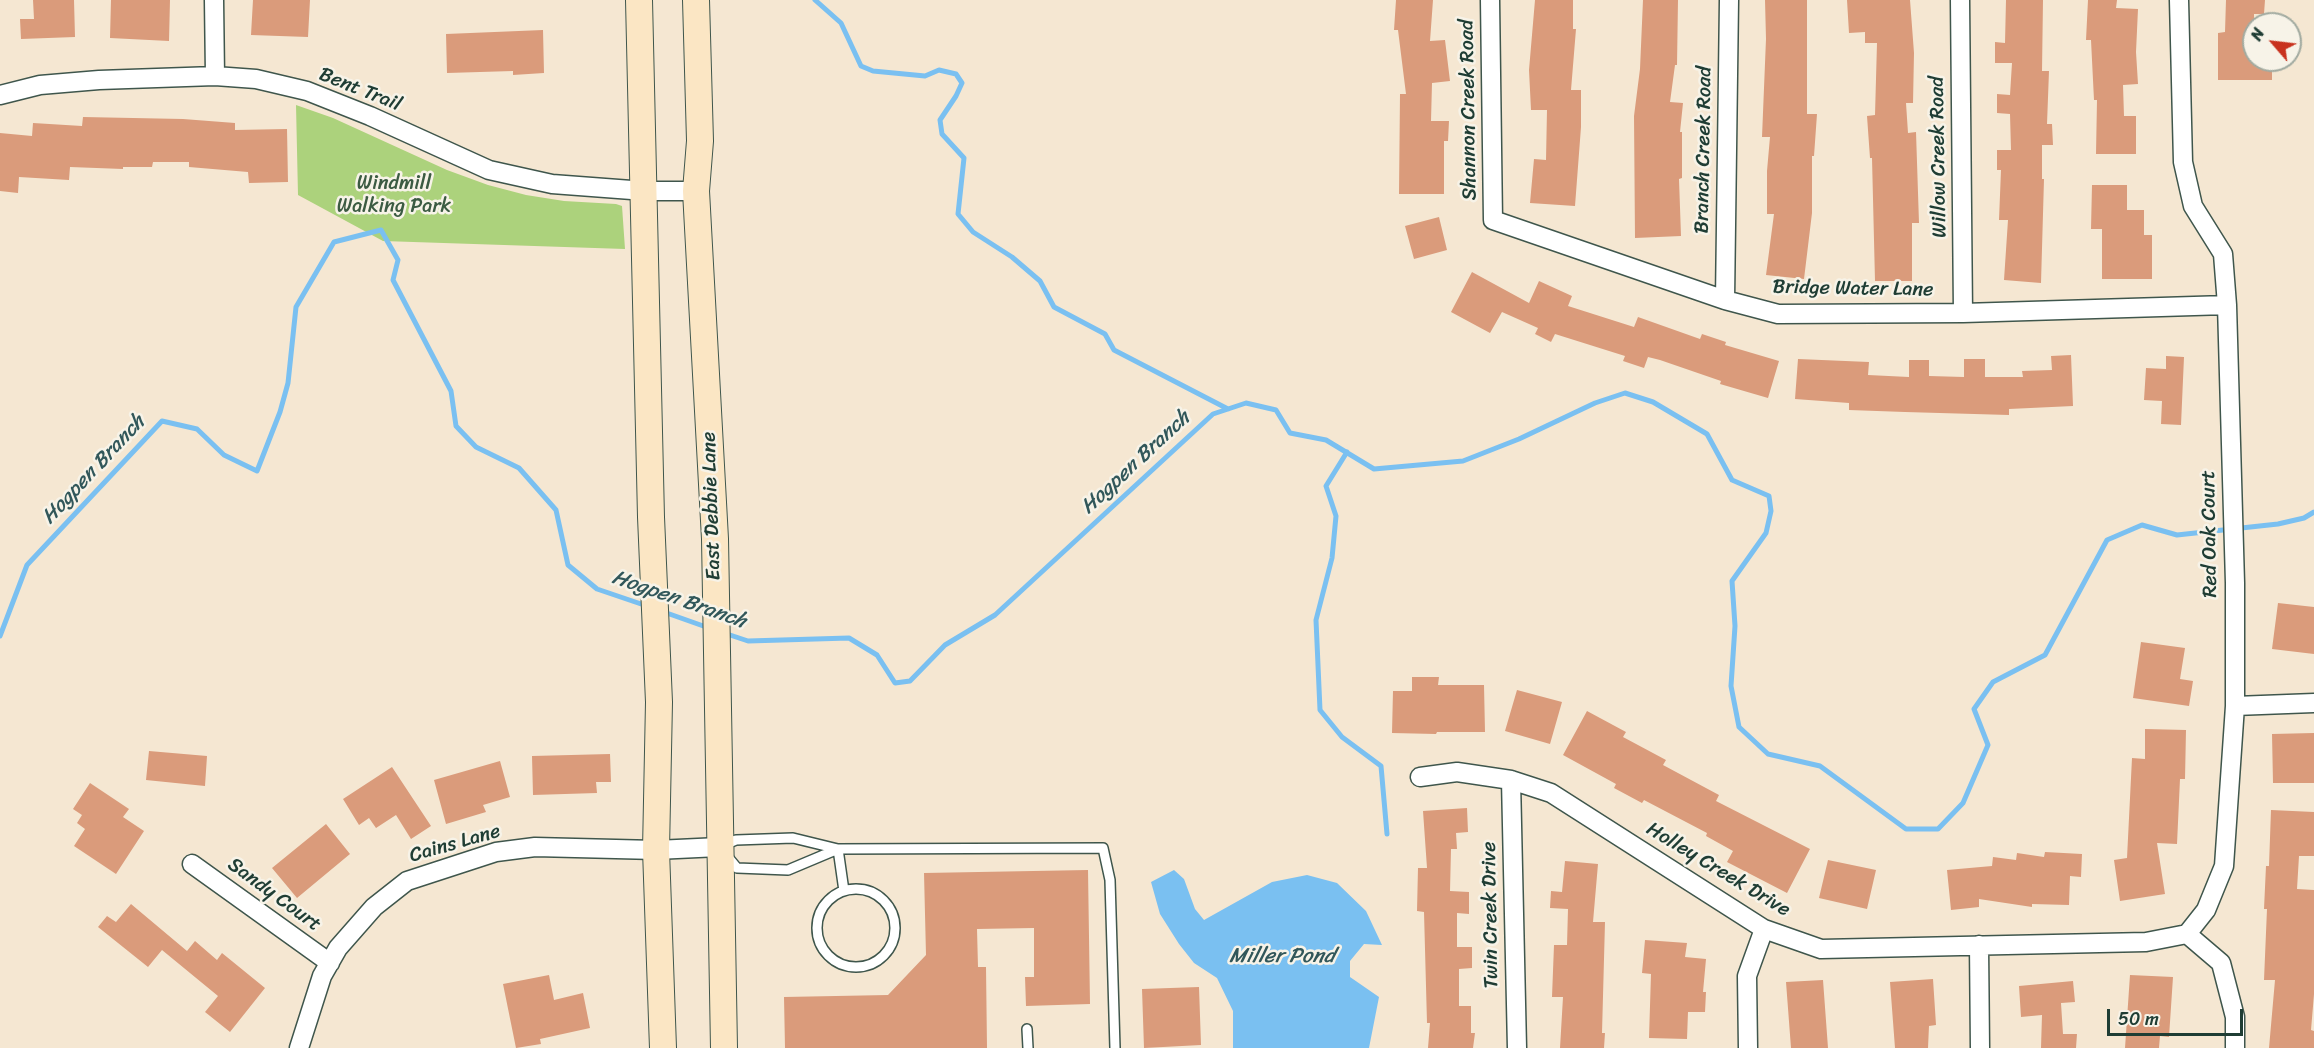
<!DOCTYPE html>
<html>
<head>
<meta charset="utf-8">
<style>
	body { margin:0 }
	#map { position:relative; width:2314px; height:1048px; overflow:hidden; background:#f5e7d2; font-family:Sriracha,sans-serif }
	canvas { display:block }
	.north { position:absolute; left:2242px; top:12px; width:60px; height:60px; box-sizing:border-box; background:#f7f3e8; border:2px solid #a1aaa0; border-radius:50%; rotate:298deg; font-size:16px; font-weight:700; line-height:24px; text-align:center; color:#1f3d34 }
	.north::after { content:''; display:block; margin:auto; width:21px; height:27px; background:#c8321e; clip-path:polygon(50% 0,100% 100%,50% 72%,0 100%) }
	.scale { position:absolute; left:2107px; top:1009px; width:136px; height:27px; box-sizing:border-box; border:3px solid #1f3d34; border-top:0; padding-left:8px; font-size:18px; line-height:21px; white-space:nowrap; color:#1f3d34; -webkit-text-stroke:4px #f7f3e8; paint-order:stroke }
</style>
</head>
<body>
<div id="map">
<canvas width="2314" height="1048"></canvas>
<div class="north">N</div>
<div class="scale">50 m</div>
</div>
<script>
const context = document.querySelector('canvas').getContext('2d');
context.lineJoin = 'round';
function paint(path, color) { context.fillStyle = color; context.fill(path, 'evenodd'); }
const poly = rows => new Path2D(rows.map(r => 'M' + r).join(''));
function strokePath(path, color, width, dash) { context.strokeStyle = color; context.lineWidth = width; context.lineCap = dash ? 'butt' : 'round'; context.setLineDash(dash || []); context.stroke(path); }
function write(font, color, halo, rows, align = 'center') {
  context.font = font + ' Sriracha,sans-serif'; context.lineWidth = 5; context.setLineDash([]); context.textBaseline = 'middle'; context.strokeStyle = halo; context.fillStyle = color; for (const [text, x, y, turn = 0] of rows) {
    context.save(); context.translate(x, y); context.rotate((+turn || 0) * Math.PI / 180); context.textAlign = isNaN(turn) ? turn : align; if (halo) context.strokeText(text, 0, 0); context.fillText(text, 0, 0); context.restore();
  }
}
paint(poly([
	[296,105,333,118,447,170,488,185,526,195,564,201,616,204,622,206,625,249,383,241,298,195]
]), '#acd27c');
paint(poly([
	[1174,870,1184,879,1195,909,1204,920,1272,882,1307,875,1337,883,1366,911,1382,945,1364,944,1350,961,1350,977,1379,997,1369,1048,1233,1048,1233,1011,1217,978,1194,963,1179,944,1160,914,1151,882]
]), '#7ac0f1');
strokePath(poly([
	[815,0,841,23,861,66,873,71,925,76,939,70,956,74,962,83,956,96,940,120,942,134,964,158,958,214,973,232,1012,257,1040,281,1054,307,1105,334,1114,350,1228,409],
	[1347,452,1326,486,1336,516,1332,558,1316,620,1320,710,1342,737,1381,766,1387,834],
	[661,611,709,628],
	[724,633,748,641,849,638,877,655,895,683,910,681,945,645,995,615,1213,414,1246,403,1276,410,1290,433,1326,440,1374,469,1463,461,1519,439,1595,403,1625,393,1653,402,1707,434,1732,480,1769,496,1771,511,1766,533,1732,581,1735,626,1731,686,1739,727,1768,754,1820,766,1906,829,1938,829,1963,803,1988,745,1974,709,1993,682,2045,655,2107,540,2142,525,2177,535,2278,524,2304,518,2314,512],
	[0,636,27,565,162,421,197,429,224,455,257,471,280,412,288,383,296,307,334,242,381,230,398,260,393,280,451,391,456,426,476,447,519,468,556,510,568,565,597,589,647,606]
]), '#7ac0f1', 5);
paint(poly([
	[33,0,74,0,75,37,21,39,20,19,34,19],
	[111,0,170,0,169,41,110,38],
	[253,0,310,0,308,37,251,35],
	[1396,0,1433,0,1430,41,1445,40,1450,81,1432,83,1431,121,1449,121,1448,141,1444,141,1444,194,1399,194,1400,94,1406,94,1398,30,1394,30],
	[1535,0,1573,0,1573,29,1576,29,1571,90,1581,90,1581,127,1575,206,1530,203,1534,159,1546,160,1547,110,1531,110,1529,70],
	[1643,0,1678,0,1677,65,1675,65,1670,102,1683,103,1680,132,1682,132,1682,178,1679,179,1681,236,1635,238,1634,116,1640,69],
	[1765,0,1807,0,1807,114,1817,114,1814,156,1812,156,1812,213,1804,279,1766,275,1774,214,1767,214,1767,171,1770,137,1762,137,1766,39],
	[1847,0,1910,0,1914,53,1913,103,1906,103,1908,133,1916,132,1919,223,1912,223,1912,281,1875,281,1872,158,1870,158,1867,116,1875,115,1877,43,1865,43,1865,32,1849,33],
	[2006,0,2043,0,2042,71,2049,71,2047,124,2052,124,2053,145,2042,145,2042,179,2044,179,2041,283,2004,280,2008,220,1999,220,2001,170,1997,170,1997,150,2011,150,2010,114,1997,113,1997,94,2010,95,2012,63,1995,63,1995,42,2005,43],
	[2088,0,2117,0,2116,8,2138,9,2136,52,2138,84,2123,85,2124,116,2136,116,2136,154,2096,154,2097,100,2094,100,2091,40,2086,40],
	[2226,0,2265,0,2264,14,2254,14,2254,60,2272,60,2272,80,2218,80,2218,33,2225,32],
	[543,30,544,73,513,75,513,71,447,73,446,34],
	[83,117,183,119,235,123,235,130,287,129,288,182,249,183,248,172,189,167,189,162,153,162,152,167,123,167,123,169,70,167,69,180,19,177,18,193,0,191,0,133,32,136,33,123,82,126],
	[2092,185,2127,185,2127,210,2144,210,2144,235,2152,235,2152,279,2102,279,2102,229,2091,229],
	[1439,217,1447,250,1414,259,1405,226],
	[1472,272,1529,303,1539,281,1572,296,1568,306,1634,327,1638,317,1700,339,1702,334,1726,342,1725,345,1779,361,1768,398,1720,384,1721,381,1660,360,1648,357,1644,368,1623,361,1625,356,1555,334,1551,342,1535,334,1538,328,1502,312,1490,333,1451,312],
	[2071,355,2073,406,2009,409,2009,415,1905,412,1849,410,1849,403,1795,399,1798,359,1869,362,1868,375,1909,377,1909,360,1929,360,1929,376,1964,377,1964,359,1985,359,1985,377,2023,377,2022,371,2052,370,2051,356],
	[2166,356,2184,357,2181,425,2161,424,2162,401,2144,400,2146,368,2166,369],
	[2278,603,2314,607,2314,654,2272,649],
	[2141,642,2185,648,2180,679,2193,681,2189,706,2133,698],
	[1412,677,1439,677,1438,685,1484,685,1485,732,1437,732,1436,734,1392,733,1393,691,1412,691],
	[1517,690,1562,702,1550,744,1505,731],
	[1587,711,1626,732,1623,737,1666,760,1663,765,1719,795,1716,801,1810,849,1787,893,1727,862,1733,851,1706,836,1707,833,1644,800,1642,803,1614,788,1616,784,1563,755],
	[2145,729,2186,730,2185,779,2180,779,2177,844,2157,843,2165,894,2120,901,2114,860,2127,858,2132,758,2145,759],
	[2314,733,2314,783,2273,783,2272,734],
	[149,751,207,756,205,786,146,780],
	[610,754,611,782,596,782,597,793,533,795,532,756],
	[500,761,510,797,483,805,486,812,446,824,434,780],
	[392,767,431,826,411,839,396,815,376,828,369,818,359,825,343,799],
	[90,783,129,809,123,817,144,831,116,874,74,846,85,829,77,823,82,815,73,809],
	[1467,808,1468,832,1456,833,1457,849,1451,849,1450,891,1469,892,1469,914,1457,913,1457,947,1472,947,1472,968,1459,969,1459,1006,1471,1006,1471,1033,1475,1033,1473,1048,1428,1048,1430,1023,1427,1023,1424,912,1417,911,1418,868,1427,868,1423,811],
	[2271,810,2314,812,2314,856,2299,856,2297,889,2314,890,2314,994,2311,1030,2314,1031,2314,1048,2269,1048,2275,980,2264,980,2267,909,2264,909,2266,866,2269,866],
	[326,824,350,854,297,898,272,868],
	[2045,852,2082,854,2081,877,2070,876,2069,905,2032,904,2032,907,1979,899,1979,907,1951,910,1947,870,1992,866,1993,857,2016,860,2017,853,2044,857],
	[1828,860,1876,870,1867,909,1819,898],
	[1565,861,1598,864,1593,922,1605,922,1602,1033,1605,1033,1604,1048,1560,1048,1563,997,1552,997,1554,945,1567,945,1568,909,1550,908,1551,891,1562,892],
	[1088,870,1090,1004,1026,1006,1025,977,1034,977,1034,928,977,929,978,967,986,967,987,1048,785,1048,784,997,888,995,926,955,924,873],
	[131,904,187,951,195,941,217,960,222,953,265,988,230,1032,205,1012,218,996,162,950,148,967,98,927,107,916,116,922],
	[1645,940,1687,943,1685,957,1706,959,1703,992,1706,992,1705,1012,1688,1012,1687,1039,1649,1038,1651,974,1642,973],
	[549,975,554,1000,583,993,590,1028,540,1039,541,1044,516,1048,503,984],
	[2130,975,2173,977,2169,1037,2160,1036,2159,1048,2125,1048],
	[1933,979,1936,1025,1929,1026,1928,1048,1895,1048,1890,982],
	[1823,980,1828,1048,1791,1048,1786,982],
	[2073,981,2075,1002,2061,1003,2063,1034,2077,1034,2076,1048,2041,1048,2042,1015,2021,1017,2019,986],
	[1199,987,1201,1045,1144,1048,1142,989]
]), '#da9b7b');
const lane = poly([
	[724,845,736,840,793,838,838,849,1103,848,1110,880,1115,1048],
	[838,849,844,891],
	[727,856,737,868,788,870,838,849],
	'817 928a39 39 0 1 1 78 0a39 39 0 1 1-78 0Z',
	[1027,1029,1028,1048]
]);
const street = poly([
	[214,0,215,76],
	[1490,0,1493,220,1725,300,1778,314,1963,313,2227,305],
	[1960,0,1963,313],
	[2179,0,2183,162,2193,206,2223,254,2227,305,2235,583,2235,706,2224,866,2206,910,2187,934,2221,963,2235,1017,2235,1048],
	[0,95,40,85,99,80,215,76,256,79,307,91,370,116,489,170,552,184,645,191,696,191],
	[1725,300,1729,0],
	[2235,706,2314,703],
	[1420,777,1457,772,1511,780,1551,793,1764,929,1821,949,2146,942,2187,934],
	[1511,780,1517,1048],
	[192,864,330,963],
	[1979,945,1980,1048],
	[299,1048,322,976,338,948,374,907,407,881,496,852,535,847,656,850,719,847],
	[1748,1048,1747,976,1764,929]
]);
const secondary = poly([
	[639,0,651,517,659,702,656,850,663,1048],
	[696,0,700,141,696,191,715,539,724,1048]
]);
strokePath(lane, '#3f564c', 12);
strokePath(street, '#3f564c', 21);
strokePath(secondary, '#3f564c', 28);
strokePath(lane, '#fff', 9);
strokePath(street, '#fff', 18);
strokePath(secondary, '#fbe6c4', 26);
write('20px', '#1f3d34', '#f7f3e8', [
	["Bent Trail",360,90,22],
	["Shannon Creek Road",1469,110,-91],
	["Branch Creek Road",1704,150,-89],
	["Willow Creek Road",1939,157,-91],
	["Bridge Water Lane",1853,289,1],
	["East Debbie Lane",712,506,-92],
	["Red Oak Court",2210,534,-91],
	["Cains Lane",455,844,-16],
	["Holley Creek Drive",1718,870,31],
	["Sandy Court",274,895,36],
	["Twin Creek Drive",1491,915,-91]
]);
write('20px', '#3b5b42', '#f7f3e8', [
	["Windmill",394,184],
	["Walking Park",394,207]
]);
write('italic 21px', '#31575a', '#f7f3e8', [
	["Hogpen Branch",1136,463,-43],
	["Hogpen Branch",94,470,-47],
	["Hogpen Branch",679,600,19],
	["Miller Pond",1282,957]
]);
</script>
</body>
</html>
